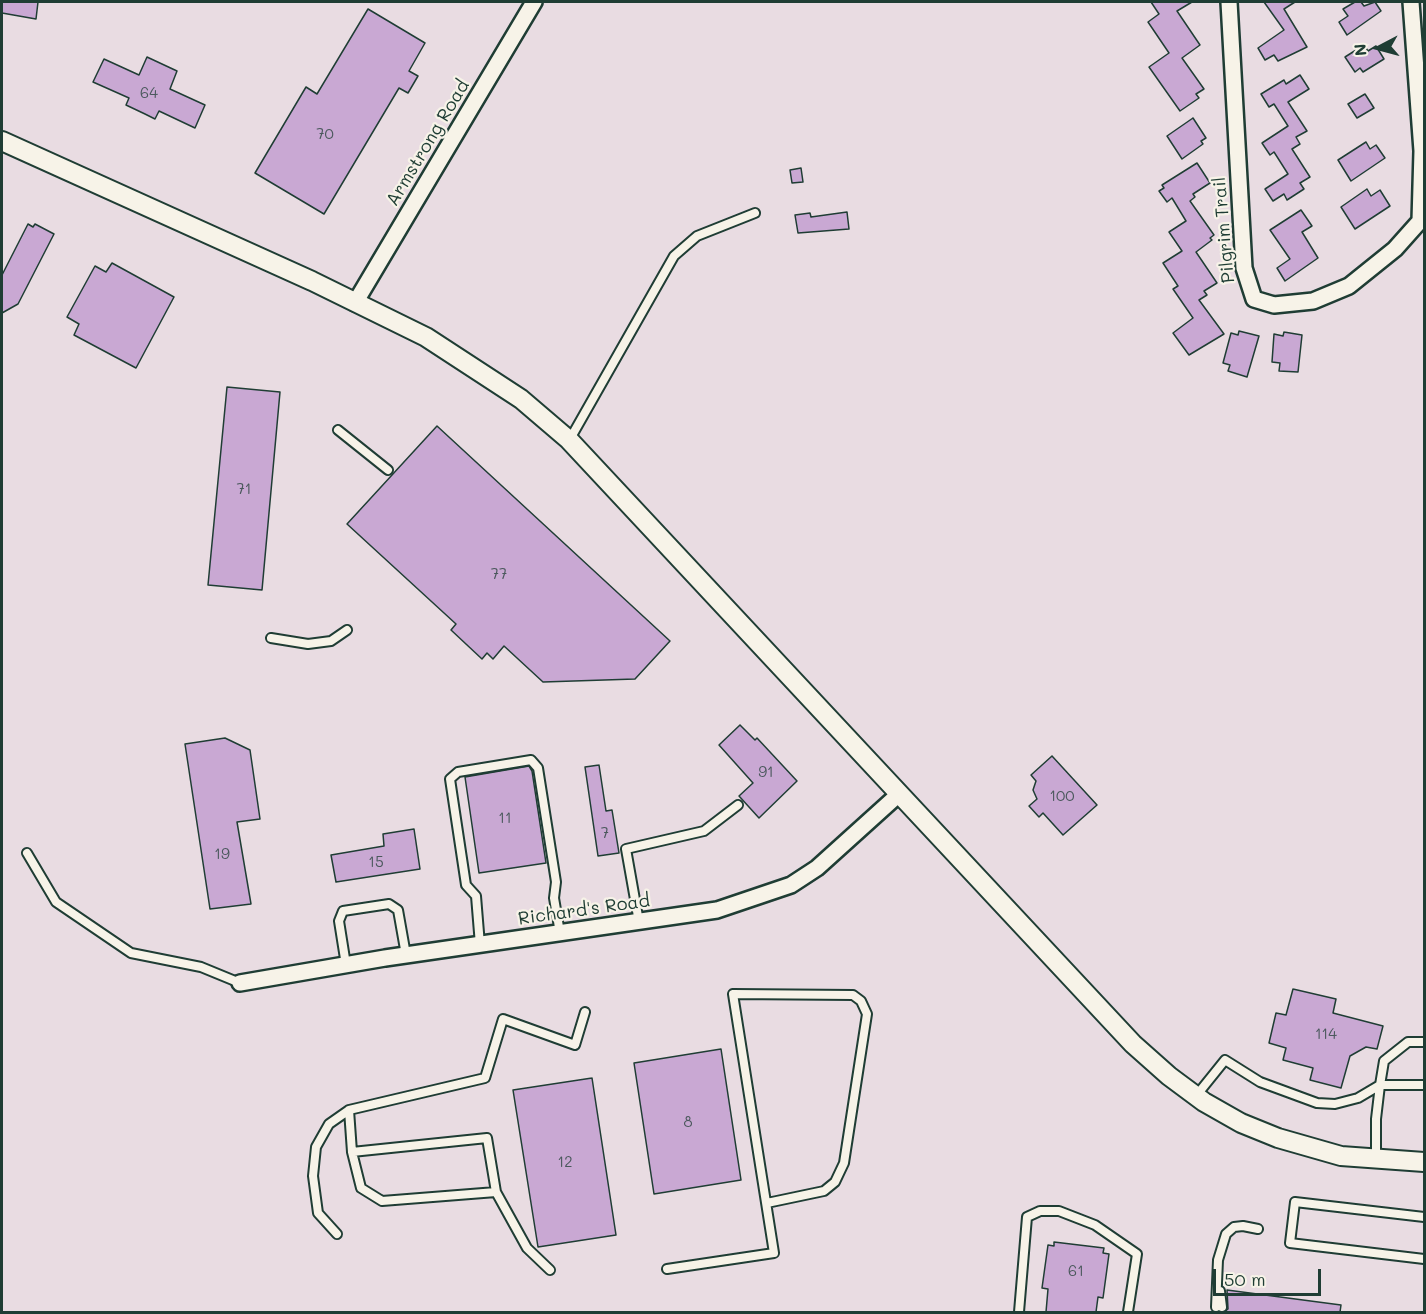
<!DOCTYPE html>
<html>
<head>
<meta charset="utf-8">
<style>
	body { margin:0 }
	#map { position:relative; width:1426px; height:1314px; overflow:hidden; background:#e9dce2; font-family:Mali,sans-serif }
	canvas { display:block }
	.frame { position:absolute; inset:0; border:3px solid #1f3d34; pointer-events:none }
	.north { position:absolute; left:1348px; top:18px; width:60px; height:60px; -webkit-text-stroke:4px #f7f3e8; paint-order:stroke; rotate:264deg; font-size:16px; font-weight:700; line-height:24px; text-align:center; color:#1f3d34 }
	.north::after { content:''; display:block; margin:auto; width:21px; height:27px; background:#1f3d34; clip-path:polygon(50% 0,100% 100%,50% 72%,0 100%) }
	.scale { position:absolute; left:1213px; top:1269px; width:108px; height:27px; box-sizing:border-box; border:3px solid #1f3d34; border-top:0; padding-left:8px; font-size:18px; line-height:21px; white-space:nowrap; color:#1f3d34; -webkit-text-stroke:4px #f7f3e8; paint-order:stroke }
</style>
</head>
<body>
<div id="map">
<canvas width="1426" height="1314"></canvas>
<div class="frame"></div>
<div class="north">N</div>
<div class="scale">50 m</div>
</div>
<script>
const context = document.querySelector('canvas').getContext('2d');
context.lineJoin = 'round';
function paint(path, color) { context.fillStyle = color; context.fill(path, 'evenodd'); }
const poly = rows => new Path2D(rows.map(r => 'M' + r).join(''));
function strokePath(path, color, width, dash) { context.strokeStyle = color; context.lineWidth = width; context.lineCap = dash ? 'butt' : 'round'; context.setLineDash(dash || []); context.stroke(path); }
function write(font, color, halo, rows, align = 'center') {
  context.font = font + ' Mali,sans-serif'; context.lineWidth = 4.5; context.setLineDash([]); context.textBaseline = 'middle'; context.strokeStyle = halo; context.fillStyle = color; for (const [text, x, y, turn = 0] of rows) {
    context.save(); context.translate(x, y); context.rotate((+turn || 0) * Math.PI / 180); context.textAlign = isNaN(turn) ? turn : align; if (halo) context.strokeText(text, 0, 0); context.fillText(text, 0, 0); context.restore();
  }
}
const building = poly([
	[2,2,38,2,36,19,2,13,2,2],
	[1151,2,1192,2,1177,11,1200,45,1182,58,1204,89,1196,94,1199,98,1180,111,1149,67,1169,53,1148,22,1159,14,1151,2],
	[1264,2,1295,2,1284,9,1307,47,1278,61,1274,55,1265,60,1258,48,1284,30,1264,2],
	[1355,2,1361,2,1364,6,1375,2,1381,11,1347,35,1339,22,1348,16,1343,9,1355,2],
	[368,9,425,43,409,71,418,76,408,93,399,88,324,214,255,173,306,87,317,94,368,9],
	[1364,45,1368,51,1376,46,1384,59,1363,72,1360,68,1355,72,1345,57,1364,45],
	[147,57,177,71,170,89,205,105,195,128,159,111,155,119,145,114,126,105,129,98,93,82,104,59,139,75,147,57],
	[1300,75,1309,89,1288,102,1307,131,1296,137,1300,144,1292,149,1310,177,1300,183,1304,189,1287,200,1284,194,1273,201,1265,189,1288,174,1274,152,1270,155,1262,143,1288,126,1274,104,1269,107,1261,94,1284,80,1286,84,1300,75],
	[1365,94,1374,108,1357,118,1348,104,1365,94],
	[1193,118,1206,138,1201,141,1203,144,1182,159,1167,136,1193,118],
	[1366,142,1370,149,1376,145,1385,158,1351,181,1338,160,1366,142],
	[1197,163,1210,183,1193,194,1195,197,1190,201,1214,235,1210,238,1212,240,1196,252,1217,283,1204,291,1207,295,1199,300,1224,334,1189,355,1173,333,1193,318,1173,289,1178,286,1163,263,1182,251,1169,232,1186,221,1172,198,1167,202,1159,191,1164,188,1162,185,1197,163],
	[801,168,803,182,792,183,790,170,801,168],
	[1367,189,1371,196,1380,190,1390,206,1355,229,1341,207,1367,189],
	[1301,210,1312,226,1302,232,1318,258,1285,281,1277,268,1290,259,1270,230,1301,210],
	[847,212,849,229,798,233,795,215,810,213,811,217,847,212],
	[28,224,33,227,35,224,54,234,18,304,2,313,2,275,28,224],
	[112,263,174,297,136,368,74,335,79,324,67,317,95,266,106,272,112,263],
	[1239,331,1259,336,1247,377,1228,371,1230,365,1223,363,1231,333,1238,335,1239,331],
	[1284,332,1302,335,1298,372,1279,371,1280,363,1272,362,1274,334,1283,336,1284,332],
	[227,387,280,392,262,590,208,585,227,387],
	[437,426,670,641,635,679,543,682,504,646,493,659,487,653,482,659,451,630,456,624,347,524,437,426],
	[740,725,755,740,757,738,797,781,759,818,739,796,753,783,719,745,740,725],
	[225,738,250,750,260,819,237,822,251,904,210,909,185,744,225,738],
	[1052,756,1097,805,1063,835,1043,813,1039,817,1029,806,1037,799,1033,790,1036,781,1031,775,1052,756],
	[599,765,606,811,612,810,619,853,598,856,585,767,599,765],
	[529,766,532,771,546,863,479,873,465,777,529,766],
	[414,829,420,869,336,882,331,855,384,846,383,834,414,829],
	[1293,989,1336,999,1333,1013,1383,1026,1377,1049,1366,1047,1350,1056,1341,1088,1310,1080,1313,1068,1283,1060,1286,1048,1269,1043,1276,1013,1286,1015,1293,989],
	[721,1049,741,1180,654,1194,634,1063,721,1049],
	[592,1078,616,1235,538,1247,513,1090,592,1078],
	[1054,1242,1104,1248,1103,1253,1109,1254,1103,1298,1098,1297,1096,1312,1046,1312,1048,1289,1042,1288,1048,1245,1054,1246,1054,1242],
	[1227,1290,1341,1305,1340,1312,1224,1312,1228,1309,1227,1290]
]);
paint(building, '#c9a8d3');
strokePath(building, '#1f3d34', 1.5);
const service = poly([
	[338,430,388,470],
	[570,439,674,256,697,236,755,213],
	[271,638,308,644,331,641,347,630],
	[27,853,56,902,131,953,201,967,240,983],
	[639,922,626,849,704,831,738,805],
	[480,945,476,896,466,885,450,779,458,772,531,760,538,768,556,882,554,898,560,933],
	[346,965,339,921,343,911,389,904,398,910,406,955],
	[1424,1042,1408,1042,1384,1061,1380,1085,1424,1085],
	[1196,1096,1225,1060,1260,1082,1317,1103,1335,1104,1358,1098,1380,1085,1376,1119,1376,1158],
	[352,1152,361,1188,382,1201,496,1192],
	[1424,1217,1295,1202,1290,1243,1424,1259],
	[337,1234,318,1213,313,1176,316,1147,329,1124,349,1110],
	[667,1269,774,1253,733,994,853,995,861,1001,867,1014,844,1163,835,1182,824,1191,767,1203],
	[550,1270,527,1248,496,1192,487,1138,352,1152,349,1110,485,1078,503,1019,575,1045,585,1012],
	[1220,1291,1222,1307],
	[1216,1307,1218,1260,1226,1234,1234,1227,1243,1226,1258,1229],
	[1019,1312,1027,1217,1040,1211,1059,1211,1095,1225,1137,1254,1128,1312]
]);
const minor = poly([
	[1229,2,1244,268,1254,299,1274,305,1313,301,1349,286,1395,249,1420,221,1422,151,1411,2],
	[355,303,534,2],
	[240,983,385,958,717,910,791,885,817,868,899,794]
]);
const tertiary = poly([
	[2,141,312,281,426,337,521,399,569,440,1133,1044,1169,1076,1204,1102,1241,1123,1278,1138,1341,1156,1424,1162]
]);
strokePath(service, '#1f3d34', 12);
strokePath(minor, '#1f3d34', 20);
strokePath(tertiary, '#1f3d34', 22);
strokePath(service, '#f7f3e8', 8);
strokePath(minor, '#f7f3e8', 15);
strokePath(tertiary, '#f7f3e8', 18);
write('15px', '#4a585c', null, [
	["64",149,93],
	["70",325,134],
	["71",244,489],
	["77",499,574],
	["91",766,772],
	["100",1062,796],
	["11",505,818],
	["7",605,833],
	["19",222,854],
	["15",376,862],
	["114",1326,1034],
	["8",688,1122],
	["12",565,1162],
	["61",1076,1271]
]);
write('18px', '#1f3d34', '#f7f3e8', [
	["Armstrong Road",428,143,-59],
	["Pilgrim Trail",1224,230,-95],
	["Richard's Road",584,910,-8]
]);
</script>
</body>
</html>
